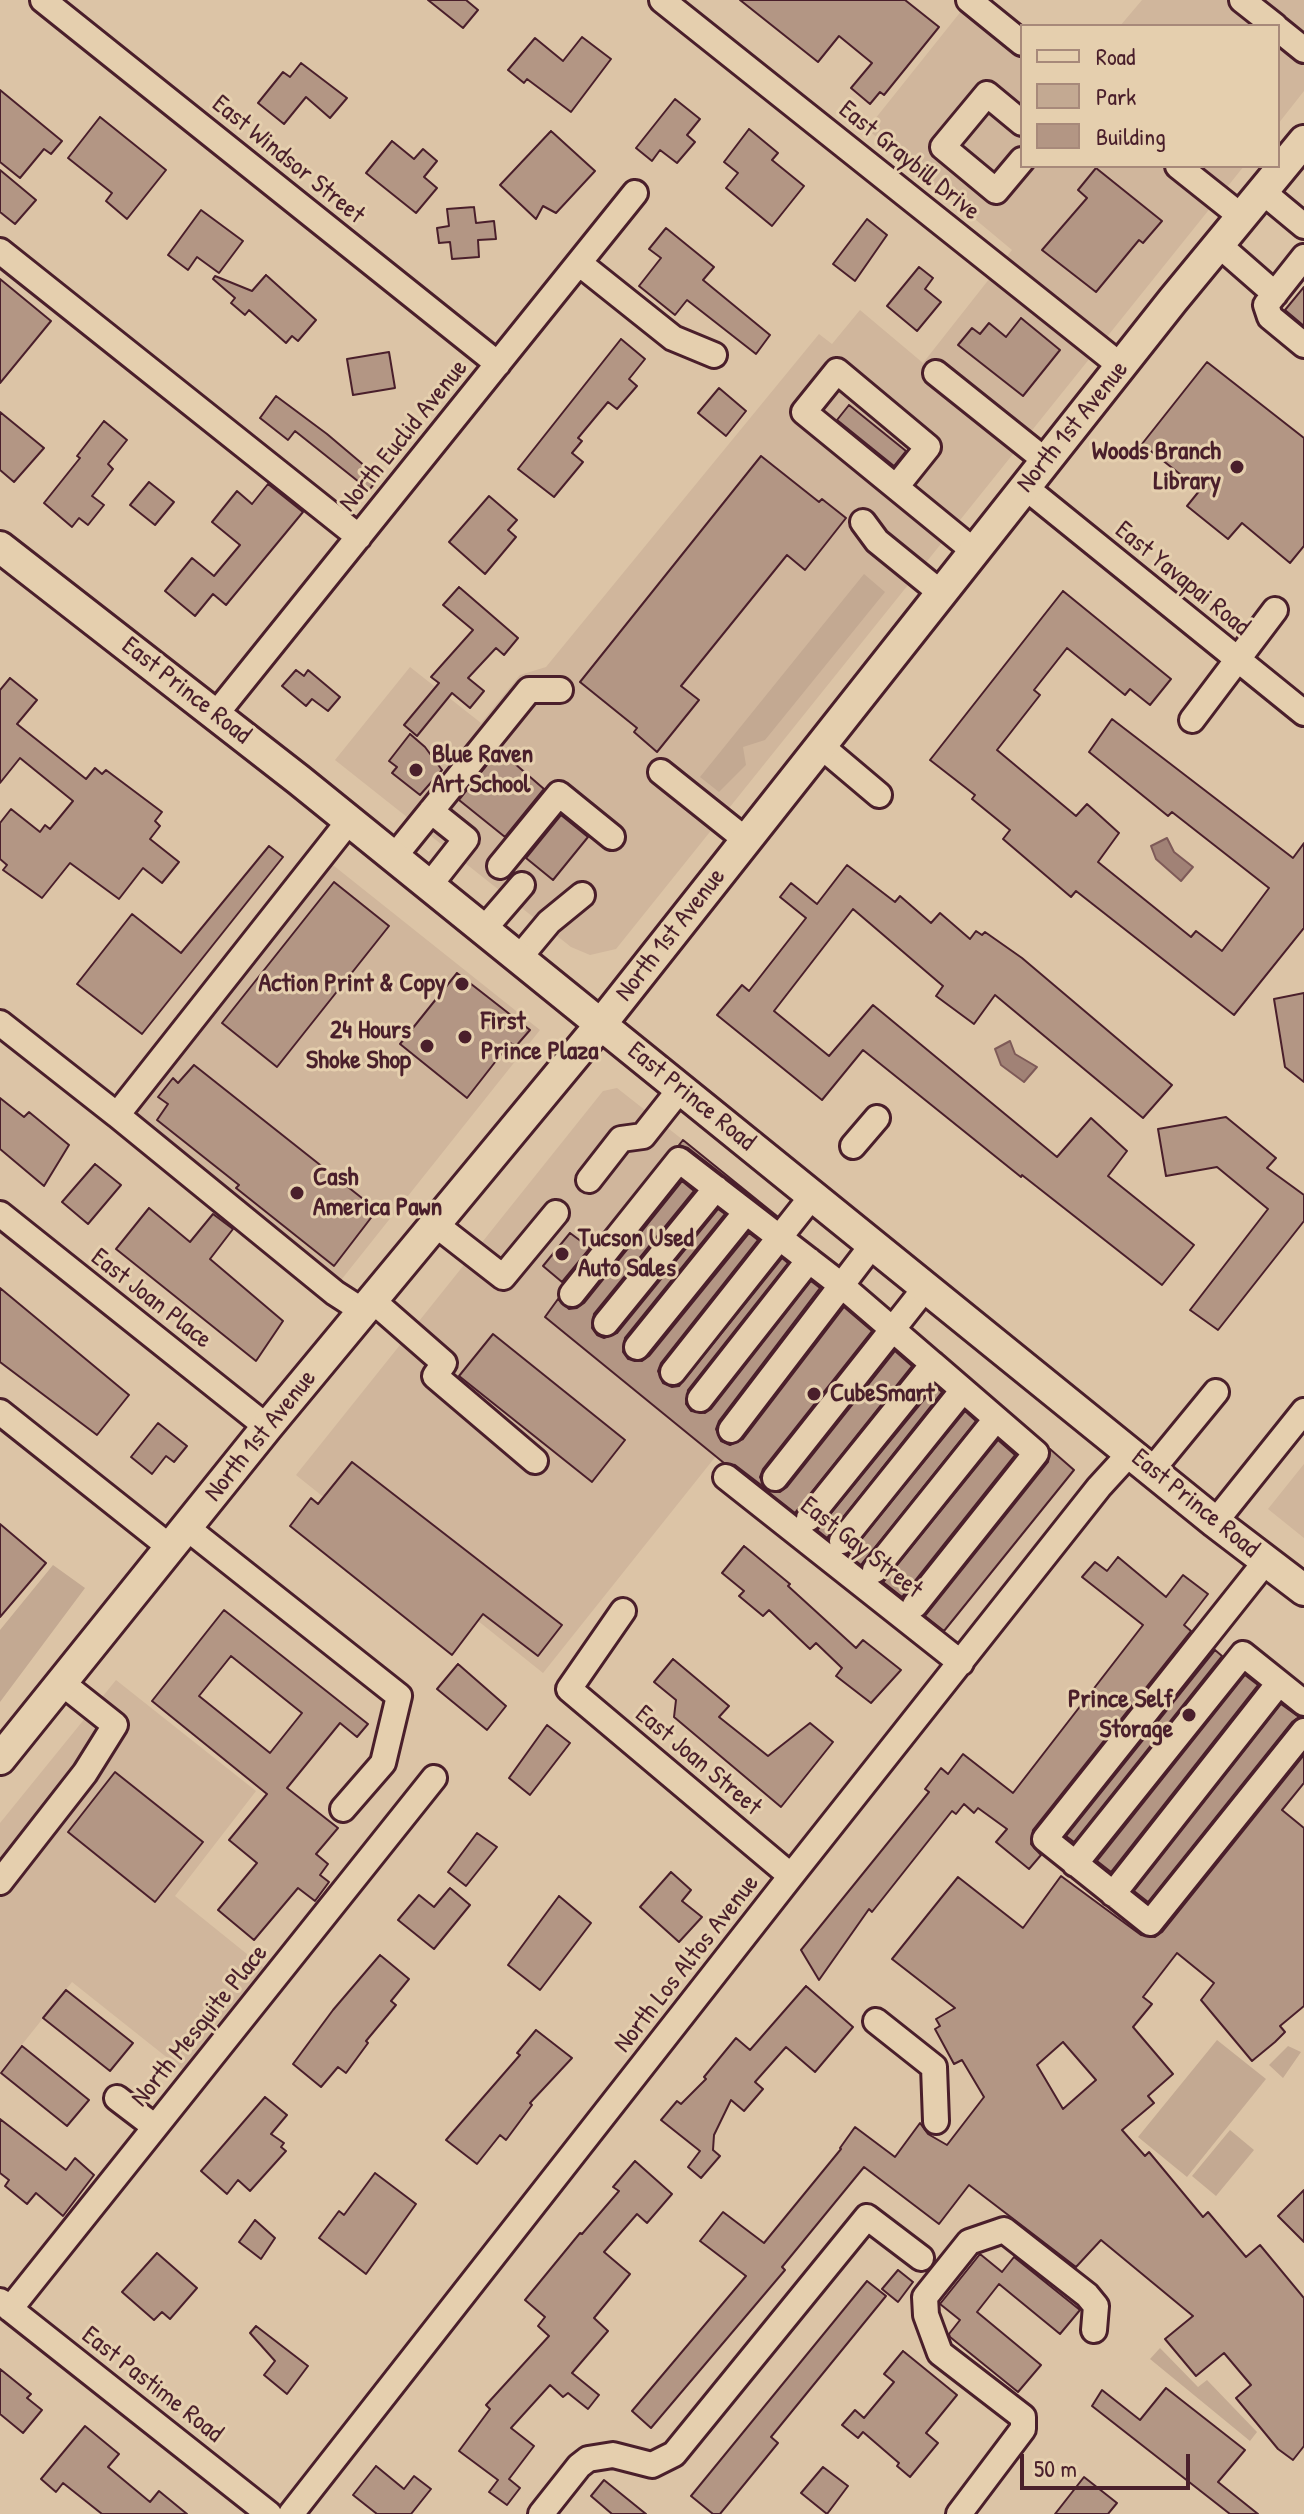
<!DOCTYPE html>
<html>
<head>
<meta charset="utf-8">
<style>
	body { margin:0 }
	#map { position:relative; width:1304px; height:2514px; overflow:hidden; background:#dcc4a6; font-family:"Patrick Hand",sans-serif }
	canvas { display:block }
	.legend { position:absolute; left:1020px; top:24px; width:260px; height:144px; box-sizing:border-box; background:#e5cfae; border:2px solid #a7897a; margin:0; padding:10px 14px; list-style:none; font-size:24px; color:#4a1f2b }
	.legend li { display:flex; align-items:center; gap:16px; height:40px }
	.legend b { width:40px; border:2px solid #a7897a }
	.scale { position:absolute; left:1020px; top:2454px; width:170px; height:36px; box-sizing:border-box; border:4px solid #4a1f2b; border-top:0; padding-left:10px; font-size:24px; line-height:28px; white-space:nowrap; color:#4a1f2b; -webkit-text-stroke:6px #e5cfae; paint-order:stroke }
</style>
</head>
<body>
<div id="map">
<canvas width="1304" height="2514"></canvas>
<ul class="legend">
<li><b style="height:10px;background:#e5cfae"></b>Road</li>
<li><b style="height:22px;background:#c3a992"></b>Park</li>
<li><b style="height:22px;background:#b39684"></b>Building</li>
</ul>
<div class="scale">50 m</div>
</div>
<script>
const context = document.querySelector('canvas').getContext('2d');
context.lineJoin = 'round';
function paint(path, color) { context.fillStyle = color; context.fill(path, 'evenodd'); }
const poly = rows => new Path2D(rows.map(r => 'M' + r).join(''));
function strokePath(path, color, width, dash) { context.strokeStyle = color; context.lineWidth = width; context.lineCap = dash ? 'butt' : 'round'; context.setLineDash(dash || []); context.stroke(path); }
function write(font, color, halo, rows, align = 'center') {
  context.font = font + ' "Patrick Hand",sans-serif'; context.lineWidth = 6; context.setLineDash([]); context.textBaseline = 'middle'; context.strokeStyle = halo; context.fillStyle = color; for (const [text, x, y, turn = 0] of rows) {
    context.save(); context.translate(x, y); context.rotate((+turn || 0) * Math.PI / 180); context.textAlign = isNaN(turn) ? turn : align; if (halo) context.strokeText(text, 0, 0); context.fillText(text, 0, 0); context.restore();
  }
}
paint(poly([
	[970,0,988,0,1022,27,1022,166,1244,166,616,949,590,955,571,947,335,760,410,667,481,723,520,675,546,667,819,334,832,344,860,310,923,363,1012,250,867,129],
	[1142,0,1304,0,1304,91,1278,124,1278,26,1120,26],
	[314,850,540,1030,326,1299,100,1119],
	[617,1088,683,1140,545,1317,716,1456,543,1673,296,1475,603,1091],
	[1304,1464,1304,1538,1268,1509],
	[116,1680,256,1791,175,1896,268,1971,189,2075,72,1982,0,2072,0,1823]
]), '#d0b69c');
paint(poly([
	[864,574,885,592,765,740,743,747,746,765,719,792,700,777],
	[53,1565,85,1588,0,1702,0,1630],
	[1217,2040,1266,2079,1187,2177,1138,2137],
	[1288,2046,1301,2052,1283,2078,1269,2065],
	[1230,2130,1254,2150,1216,2196,1192,2176],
	[1160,2348,1198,2387,1207,2380,1257,2432,1250,2441,1150,2359]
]), '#c3a992');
const water = poly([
	[1167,838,1174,852,1193,867,1181,881,1156,859,1151,846,1167,838],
	[1010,1041,1015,1054,1037,1067,1024,1082,1001,1065,995,1049,1010,1041]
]);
paint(water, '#a18276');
strokePath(water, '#7e5a58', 2);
const building = poly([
	[428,0,466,0,478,10,463,28,428,0],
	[740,0,905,0,939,27,884,95,880,92,870,104,851,88,872,63,839,36,818,62,740,0],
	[582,37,611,59,571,112,527,79,524,83,508,70,535,38,563,61,582,37],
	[301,63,347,98,330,118,306,97,284,124,258,103,283,72,290,77,301,63],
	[0,90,62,141,51,154,44,149,20,178,0,162,0,90],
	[675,99,700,119,687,135,695,142,677,163,660,150,652,161,636,148,675,99],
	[100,117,166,170,127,219,106,201,112,193,68,158,100,117],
	[749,129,778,153,772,160,804,186,772,226,726,188,738,173,724,162,749,129],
	[551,131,595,171,556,213,543,206,536,219,500,185,551,131],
	[392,141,414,159,423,149,437,161,424,177,437,188,416,213,366,173,392,141],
	[1096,168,1162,221,1143,243,1139,240,1096,292,1042,250,1087,198,1078,190,1096,168],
	[0,170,36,200,15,224,0,212,0,170],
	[474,207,476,223,494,221,496,239,478,240,479,257,452,259,450,242,439,243,437,228,449,226,447,209,474,207],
	[201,210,243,241,219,273,197,257,188,270,168,255,201,210],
	[867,219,887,235,855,281,833,264,867,219],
	[666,228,714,267,703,280,770,335,756,354,687,300,675,315,639,286,661,258,649,249,666,228],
	[919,267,933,278,925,289,941,302,917,331,887,306,919,267],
	[266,275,316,320,298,341,292,336,286,343,249,310,245,315,231,303,235,298,213,279,215,276,252,291,266,275],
	[0,279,51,321,0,383,0,279],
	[1304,287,1304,326,1285,310,1304,287],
	[1021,318,1060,350,1023,396,958,345,972,328,980,334,989,323,1006,337,1021,318],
	[621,339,645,359,629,379,637,386,617,409,608,402,578,438,582,441,572,453,583,462,554,497,518,469,621,339],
	[389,352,395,388,353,395,347,359,389,352],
	[1207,362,1304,438,1304,546,1290,563,1242,523,1228,539,1187,506,1200,490,1142,444,1207,362],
	[719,388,746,411,726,436,698,413,719,388],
	[276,396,327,434,379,478,369,490,295,431,288,440,260,418,276,396],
	[849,405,906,451,894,466,837,420,849,405],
	[0,412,44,448,14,482,0,470,0,412],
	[104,421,127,440,108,464,113,469,92,496,104,505,88,525,79,518,72,527,44,503,80,458,77,456,104,421],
	[761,456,819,502,822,499,846,518,805,570,787,555,681,686,699,700,657,752,634,732,637,728,580,682,761,456],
	[149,482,174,502,155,525,130,505,149,482],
	[268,484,303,512,226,605,213,594,195,616,165,591,192,558,214,576,240,545,212,522,237,491,252,504,268,484],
	[489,496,517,520,508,530,516,537,485,574,449,542,489,496],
	[459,587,518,638,504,655,496,648,468,678,484,691,470,708,452,693,417,736,404,725,439,683,431,677,473,630,443,605,459,587],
	[1063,591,1171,679,1150,705,1130,689,1125,695,1067,648,1034,690,1040,695,997,750,1076,816,1087,804,1119,833,1098,862,1191,937,1196,931,1222,951,1269,888,1172,812,1168,816,1089,752,1112,719,1293,858,1304,843,1304,928,1234,1015,1076,891,1071,897,1003,839,1010,830,972,799,975,795,930,760,1063,591],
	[296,670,304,676,308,670,340,697,328,711,312,699,306,706,282,686,296,670],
	[10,678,37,700,17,724,86,779,95,768,102,774,106,770,162,812,155,821,160,826,150,839,179,862,162,883,143,868,119,899,70,863,42,898,3,870,7,865,0,859,0,823,11,809,40,832,45,825,50,829,73,801,20,758,0,783,0,690,10,678],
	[410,734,425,747,442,770,420,795,392,773,397,767,389,761,410,734],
	[499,750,544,789,505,837,459,800,499,750],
	[561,815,588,837,553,880,526,858,561,815],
	[269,846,283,857,142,1034,77,984,132,914,181,953,269,846],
	[847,865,895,902,900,896,931,923,940,913,970,939,976,931,982,935,985,932,1022,958,1172,1085,1143,1118,995,995,974,1024,936,996,943,986,853,909,774,1011,829,1056,873,1005,1057,1157,1091,1118,1127,1151,1108,1176,1194,1245,1162,1285,1022,1175,1021,1177,863,1050,822,1100,717,1015,742,985,749,991,806,918,780,897,791,883,817,904,847,865],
	[334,882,389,926,277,1067,222,1023,334,882],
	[457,973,530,1030,516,1046,510,1043,467,1098,400,1044,457,973],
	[1304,993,1304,1082,1285,1067,1274,999,1304,993],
	[194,1065,377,1210,334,1266,236,1188,239,1185,157,1120,168,1104,158,1097,173,1078,178,1083,194,1065],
	[0,1098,24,1117,29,1112,69,1145,44,1186,0,1149,0,1098],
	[1226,1117,1276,1158,1267,1168,1304,1195,1304,1221,1218,1330,1190,1310,1268,1209,1217,1167,1166,1176,1158,1129,1226,1117],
	[683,1140,777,1216,777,1217,688,1148,679,1145,683,1140],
	[95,1164,121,1185,88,1224,62,1202,95,1164],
	[682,1181,694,1191,594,1314,592,1328,597,1335,604,1338,617,1333,718,1209,725,1214,625,1338,623,1352,628,1359,642,1361,649,1356,749,1233,758,1240,661,1363,658,1371,663,1383,672,1387,679,1386,782,1258,788,1263,688,1390,686,1404,691,1411,705,1413,711,1409,811,1281,820,1288,719,1421,716,1429,721,1441,730,1445,743,1439,844,1307,872,1331,763,1469,760,1477,765,1488,735,1465,724,1463,545,1317,558,1299,569,1309,577,1308,584,1303,682,1181],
	[149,1208,190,1242,213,1214,233,1229,210,1259,283,1321,256,1361,116,1249,149,1208],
	[570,1233,590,1248,562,1282,543,1266,570,1233],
	[0,1288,129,1395,97,1435,0,1362,0,1288],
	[493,1334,625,1440,592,1482,459,1376,493,1334],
	[895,1351,912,1366,795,1513,767,1491,780,1492,787,1487,895,1351],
	[935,1386,942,1392,827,1538,817,1530,935,1386],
	[965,1411,976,1421,861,1565,848,1555,965,1411],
	[158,1423,187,1446,174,1462,166,1456,152,1474,131,1457,158,1423],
	[998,1440,1015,1455,902,1597,883,1582,998,1440],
	[1050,1449,1074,1470,944,1631,925,1616,1048,1462,1050,1449],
	[352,1462,562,1625,538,1656,483,1614,452,1655,290,1526,311,1498,318,1504,352,1462],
	[0,1524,46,1563,0,1617,0,1524],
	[744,1546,790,1584,788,1586,856,1648,863,1640,901,1670,871,1703,836,1676,842,1668,816,1643,810,1649,769,1610,763,1616,739,1596,744,1591,722,1573,744,1546],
	[1118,1557,1166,1597,1183,1575,1208,1594,1184,1625,1191,1631,1033,1830,1031,1844,1041,1855,1029,1869,996,1842,1007,1829,978,1808,974,1813,964,1804,956,1814,952,1811,872,1912,869,1909,819,1980,801,1950,929,1792,925,1789,941,1768,948,1774,963,1754,1013,1793,1143,1625,1082,1577,1095,1562,1107,1571,1118,1557],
	[224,1610,368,1724,357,1737,340,1723,287,1788,338,1828,316,1854,328,1864,320,1875,329,1882,315,1901,298,1888,254,1940,218,1910,257,1863,229,1840,267,1794,152,1701,224,1610],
	[231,1656,302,1713,270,1753,199,1696,231,1656],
	[1215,1650,1222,1656,1074,1842,1066,1836,1215,1650],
	[673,1659,729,1706,719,1717,768,1756,810,1723,833,1742,781,1807,674,1717,676,1700,654,1682,673,1659],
	[458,1664,506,1706,487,1730,437,1689,458,1664],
	[1245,1675,1258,1685,1111,1872,1097,1861,1245,1675],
	[1281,1704,1299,1717,1292,1722,1148,1902,1134,1891,1281,1704],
	[547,1725,570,1743,530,1795,509,1778,547,1725],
	[1304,1755,1304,1783,1282,1810,1304,1828,1304,2006,1280,2026,1285,2032,1275,2042,1252,2061,1201,2000,1214,1983,1177,1953,1143,1997,1152,2004,1133,2027,1173,2074,1148,2096,1154,2103,1122,2130,1145,2156,1149,2152,1203,2217,1208,2212,1246,2257,1260,2245,1304,2298,1304,2446,1293,2460,1278,2449,1236,2398,1251,2385,1224,2353,1196,2376,1165,2339,1193,2316,1101,2240,1076,2267,969,2185,939,2224,864,2167,782,2267,785,2270,651,2428,632,2411,746,2276,700,2241,723,2212,764,2243,841,2149,840,2148,855,2127,895,2157,920,2123,928,2134,947,2145,984,2097,962,2060,954,2064,935,2029,940,2026,936,2019,955,2008,892,1959,958,1877,1023,1928,1061,1876,1141,1935,1155,1937,1162,1932,1304,1755],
	[1063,2042,1096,2080,1063,2109,1037,2065,1063,2042],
	[115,1772,203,1842,155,1902,68,1832,115,1772],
	[477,1833,497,1847,466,1886,448,1872,477,1833],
	[671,1872,691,1890,682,1901,702,1917,679,1942,640,1907,671,1872],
	[450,1888,470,1905,434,1949,398,1920,419,1895,434,1907,450,1888],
	[559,1896,591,1923,540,1990,508,1965,559,1896],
	[380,1955,409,1979,391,2001,396,2005,366,2041,368,2043,346,2073,338,2067,321,2087,293,2064,333,2010,380,1955],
	[806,1986,853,2027,815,2072,786,2047,755,2082,763,2089,744,2111,731,2100,714,2135,713,2150,720,2156,701,2178,688,2167,700,2151,661,2120,677,2101,681,2104,706,2079,704,2077,736,2038,750,2050,806,1986],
	[66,1990,133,2043,110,2071,43,2018,66,1990],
	[536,2030,572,2058,530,2103,532,2105,506,2140,500,2135,477,2164,446,2140,520,2055,517,2053,536,2030],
	[22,2046,89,2100,67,2126,1,2073,22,2046],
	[265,2097,287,2115,271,2134,284,2143,281,2147,286,2151,250,2191,238,2180,227,2194,201,2171,265,2097],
	[0,2119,66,2170,75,2158,94,2175,63,2216,36,2193,27,2204,5,2186,9,2180,0,2173,0,2119],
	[635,2161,672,2194,647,2223,637,2214,604,2252,630,2274,594,2318,608,2331,572,2373,599,2395,588,2409,568,2393,563,2397,550,2385,511,2428,534,2446,509,2479,520,2488,507,2505,489,2492,498,2480,459,2451,490,2409,486,2405,549,2336,538,2326,545,2317,525,2300,580,2233,582,2234,619,2191,613,2187,635,2161],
	[375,2173,416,2204,366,2274,319,2238,339,2211,344,2215,375,2173],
	[1304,2190,1304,2242,1278,2216,1304,2190],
	[255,2220,275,2238,261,2259,239,2242,255,2220],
	[157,2253,197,2288,170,2319,162,2312,154,2320,122,2292,157,2253],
	[980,2254,1002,2272,1014,2257,1080,2310,1060,2334,999,2284,977,2312,1041,2365,1018,2392,950,2337,949,2334,960,2320,940,2304,980,2254],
	[898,2270,913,2282,898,2302,882,2289,898,2270],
	[867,2281,886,2296,771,2437,778,2443,720,2514,713,2514,691,2496,867,2281],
	[256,2326,308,2366,287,2394,264,2375,275,2361,250,2333,256,2326],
	[903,2351,957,2395,926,2433,938,2443,910,2477,897,2466,899,2463,863,2432,858,2438,842,2425,855,2410,864,2418,894,2382,884,2374,903,2351],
	[0,2369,31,2394,27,2398,42,2410,23,2433,0,2414,0,2369],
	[1166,2388,1245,2450,1218,2482,1258,2514,1230,2514,1092,2406,1102,2390,1140,2420,1166,2388],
	[85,2426,119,2454,108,2467,150,2502,159,2491,187,2514,102,2514,63,2483,56,2492,41,2479,85,2426],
	[376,2466,404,2489,414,2476,431,2489,411,2514,377,2514,353,2495,376,2466],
	[823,2467,848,2486,827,2514,801,2493,823,2467],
	[1084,2477,1117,2503,1108,2514,1055,2514,1084,2477],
	[604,2480,646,2514,612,2514,591,2496,604,2480]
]);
paint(building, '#b39684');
strokePath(building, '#4a1f2b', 2);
const minor = poly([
	[43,0,498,364],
	[662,0,1121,366],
	[969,0,1022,43],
	[1242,0,1275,26],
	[1278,29,1304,50],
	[1022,123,987,94,943,147,996,191,1022,160],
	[1178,166,1242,217],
	[1263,192,1304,226],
	[1219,245,1275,294],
	[0,251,359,537],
	[1304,257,1266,305,1270,317,1304,345],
	[579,263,673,338,714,355],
	[936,373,1046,461],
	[896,487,928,447,837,371,804,412,974,551],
	[1025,487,1304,713],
	[863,522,877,541,941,593],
	[216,714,635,193],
	[1192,720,1275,610],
	[821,746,879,795],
	[661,772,746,840],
	[349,821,117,1115,335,1293,363,1311],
	[394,857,529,690,560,690],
	[500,866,559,794,612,837],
	[429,886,466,839,431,811],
	[484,929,522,885],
	[519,958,549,922,582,895],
	[0,1023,117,1115],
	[853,1146,877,1118],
	[589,1180,621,1139,643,1136,681,1088],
	[0,1214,267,1427],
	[435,1224,503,1277,556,1213],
	[572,1294,679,1160,841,1285,934,1365],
	[372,1300,444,1363,435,1376,535,1461],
	[606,1323,716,1188],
	[637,1347,746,1212],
	[673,1372,813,1195],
	[700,1399,809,1260],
	[0,1412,171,1548],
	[731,1430,873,1244],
	[1152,1470,1216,1392],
	[726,1477,961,1663],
	[775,1478,926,1287],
	[809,1518,933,1364,1036,1453,915,1605],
	[1215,1522,1304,1411],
	[187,1528,399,1696,383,1763,343,1809],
	[842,1541,963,1390],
	[1266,1561,1045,1839,1150,1923,1304,1731],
	[875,1570,996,1419],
	[623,1611,569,1689,791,1876],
	[1075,1864,1243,1654,1304,1703],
	[0,1882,85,1773,115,1725,62,1683],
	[1113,1894,1279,1683],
	[876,2021,934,2067,936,2121],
	[117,2098,155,2127],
	[0,2301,269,2514],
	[10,2309,434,1778],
	[291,2514,791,1876,1099,1487,1131,1452],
	[541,2514,579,2466,588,2459,613,2455,652,2465,674,2454,867,2217,921,2258],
	[959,2514,1023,2429,1023,2417,940,2353,926,2315,925,2297,969,2242,1004,2230,1087,2295,1096,2306,1094,2330]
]);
const major = poly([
	[0,547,299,780,1215,1522,1304,1590],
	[0,1759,267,1427,601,1024,1173,300,1304,141]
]);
strokePath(minor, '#4a1f2b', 30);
strokePath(major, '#4a1f2b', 36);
strokePath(minor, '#e5cfae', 24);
strokePath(major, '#e5cfae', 30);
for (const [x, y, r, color] of [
	[1237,467,8,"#4a1f2b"],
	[416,770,8,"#4a1f2b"],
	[462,984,8,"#4a1f2b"],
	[465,1037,8,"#4a1f2b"],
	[427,1046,8,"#4a1f2b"],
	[297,1193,8,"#4a1f2b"],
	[562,1254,8,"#4a1f2b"],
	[814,1394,8,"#4a1f2b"],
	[1189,1715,8,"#4a1f2b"]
]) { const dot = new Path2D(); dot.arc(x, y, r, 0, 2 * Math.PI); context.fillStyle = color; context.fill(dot); strokePath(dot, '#e5cfae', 3); }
write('26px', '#4a1f2b', '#e5cfae', [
	["East Windsor Street",288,160,39],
	["East Graybill Drive",909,161,39],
	["North 1st Avenue",1073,427,-51],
	["North Euclid Avenue",404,436,-51],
	["East Yavapai Road",1182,579,39],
	["East Prince Road",186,691,38],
	["North 1st Avenue",671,935,-52],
	["East Prince Road",691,1097,39],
	["East Joan Place",151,1299,38],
	["North 1st Avenue",261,1436,-51],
	["East Prince Road",1195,1504,39],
	["East Gay Street",861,1548,38],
	["East Joan Street",698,1761,40],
	["North Los Altos Avenue",687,1964,-52],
	["North Mesquite Place",200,2026,-51],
	["East Pastime Road",152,2385,38]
]);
write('bold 26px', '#4a1f2b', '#e5cfae', [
	["Woods Branch",1221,452,"right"],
	["Library",1221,482,"right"],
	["Blue Raven",432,755],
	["Art School",432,785],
	["Action Print & Copy",446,984,"right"],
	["First",481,1022],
	["Prince Plaza",481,1052],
	["24 Hours",411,1031,"right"],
	["Shoke Shop",411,1061,"right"],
	["Cash",313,1178],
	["America Pawn",313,1208],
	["Tucson Used",578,1239],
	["Auto Sales",578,1269],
	["CubeSmart",830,1394],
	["Prince Self",1173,1700,"right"],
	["Storage",1173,1730,"right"]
], 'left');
</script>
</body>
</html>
